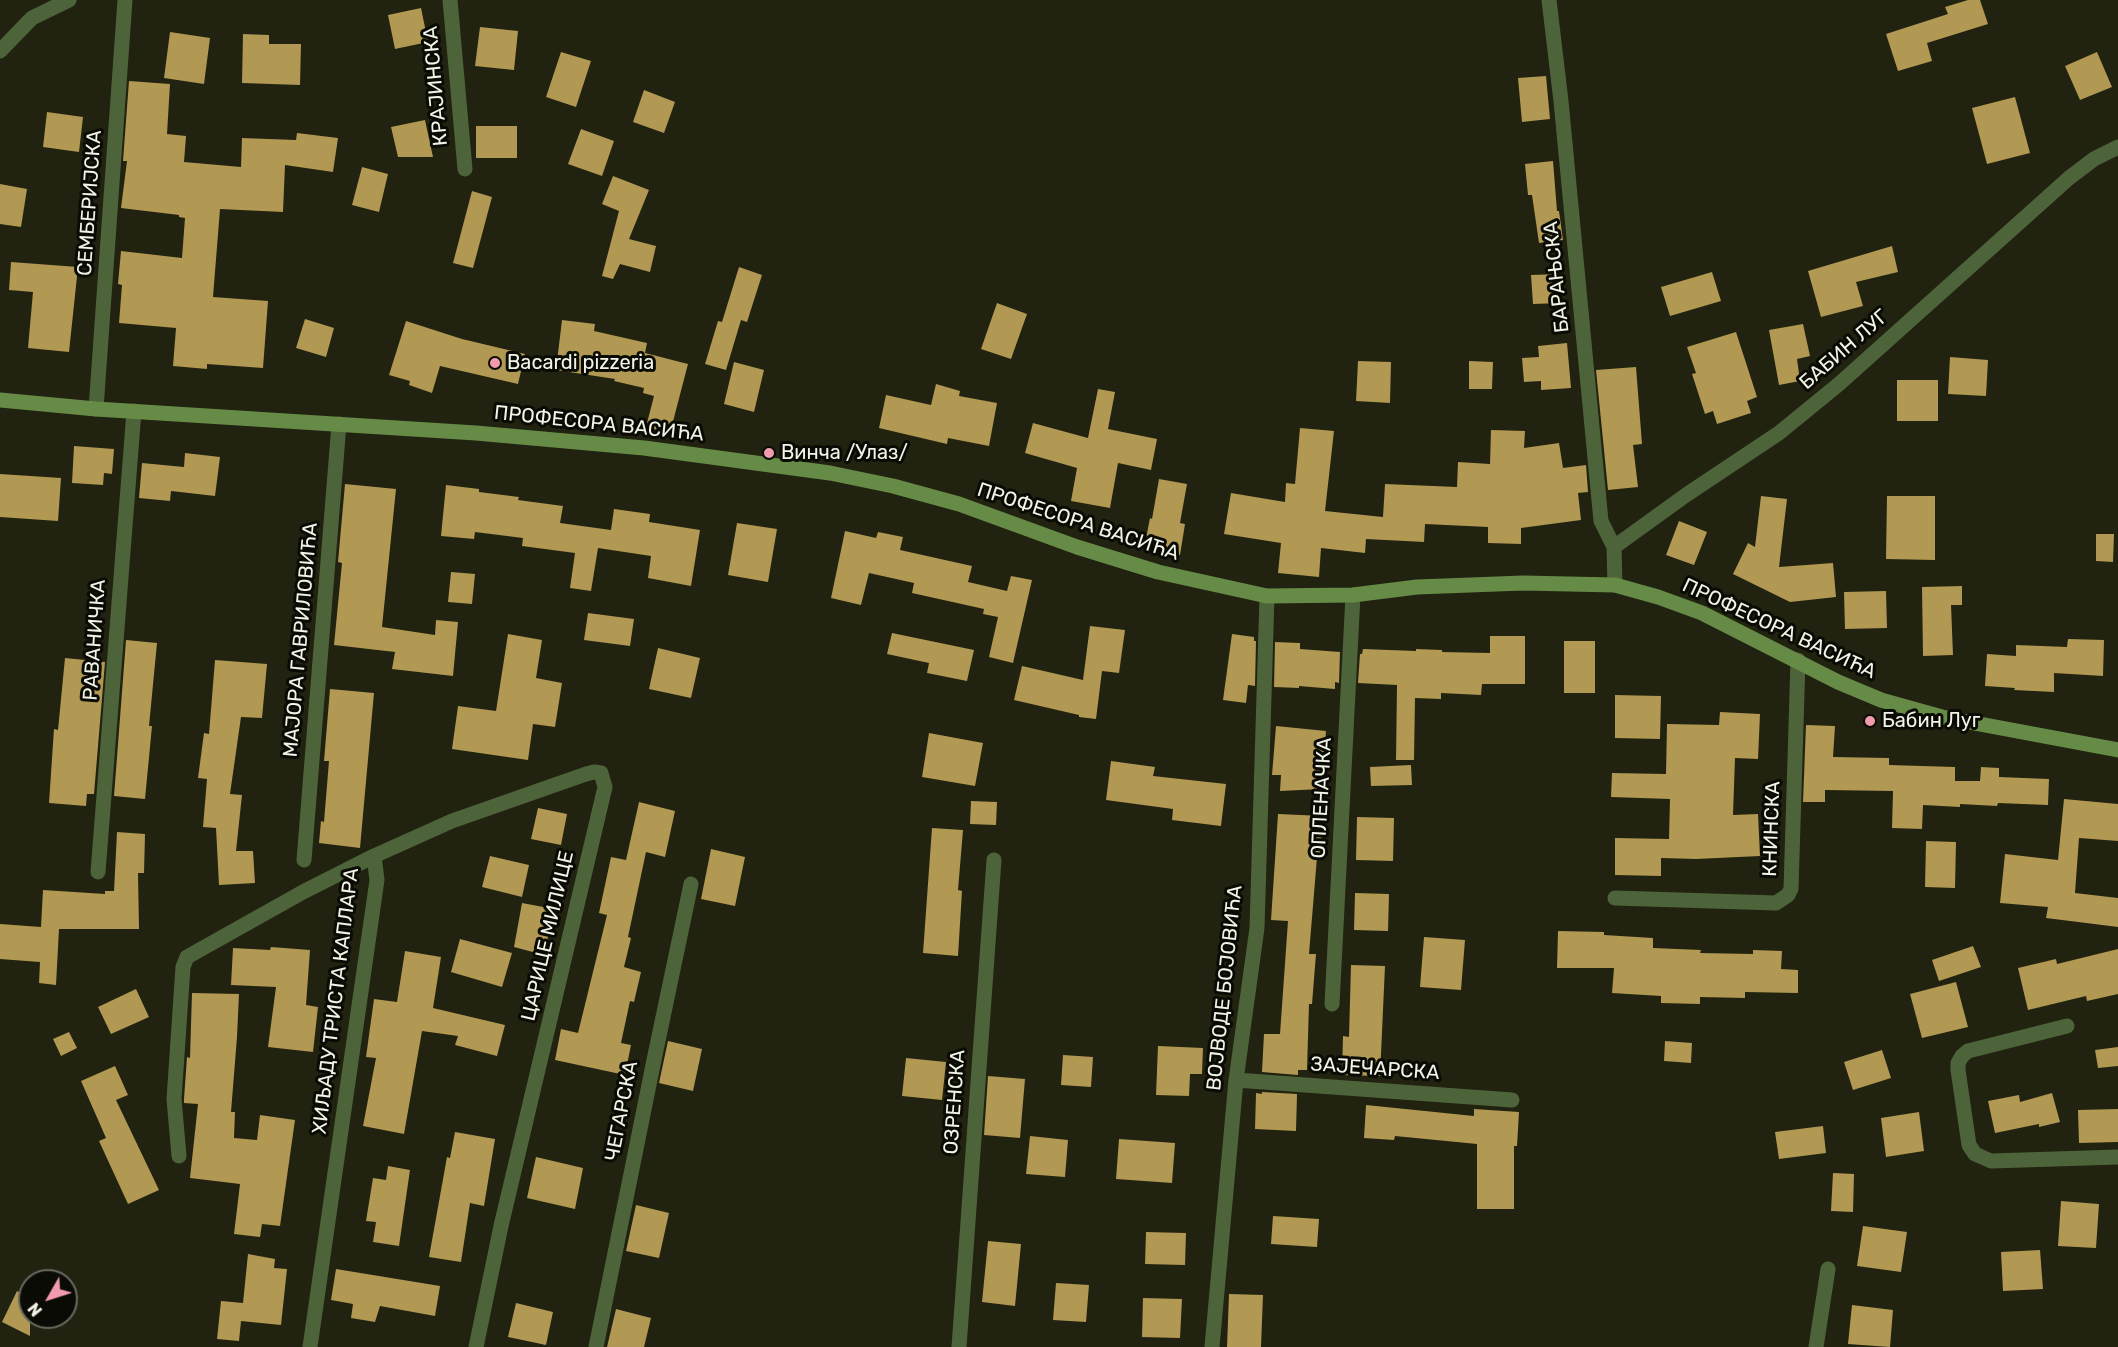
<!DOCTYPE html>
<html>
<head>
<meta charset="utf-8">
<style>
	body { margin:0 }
	#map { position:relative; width:2118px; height:1347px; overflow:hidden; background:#21220f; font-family:Rubik,sans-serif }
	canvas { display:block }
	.north { position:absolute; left:18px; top:1269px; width:60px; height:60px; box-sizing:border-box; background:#0a0b04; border:2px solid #67685f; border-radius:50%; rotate:231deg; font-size:16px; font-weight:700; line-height:24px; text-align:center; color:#f3f4e8 }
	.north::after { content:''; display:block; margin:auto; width:21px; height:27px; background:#f29aae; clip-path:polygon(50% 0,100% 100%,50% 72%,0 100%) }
</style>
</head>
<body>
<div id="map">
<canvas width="2118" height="1347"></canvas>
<div class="north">N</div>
</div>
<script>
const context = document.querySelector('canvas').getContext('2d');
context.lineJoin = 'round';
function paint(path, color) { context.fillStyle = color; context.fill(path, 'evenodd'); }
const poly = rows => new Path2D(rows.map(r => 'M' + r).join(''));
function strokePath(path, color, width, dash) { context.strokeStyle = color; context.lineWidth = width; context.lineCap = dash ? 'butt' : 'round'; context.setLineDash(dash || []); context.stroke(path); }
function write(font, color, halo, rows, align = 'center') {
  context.font = font + ' Rubik,sans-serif'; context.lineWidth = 6; context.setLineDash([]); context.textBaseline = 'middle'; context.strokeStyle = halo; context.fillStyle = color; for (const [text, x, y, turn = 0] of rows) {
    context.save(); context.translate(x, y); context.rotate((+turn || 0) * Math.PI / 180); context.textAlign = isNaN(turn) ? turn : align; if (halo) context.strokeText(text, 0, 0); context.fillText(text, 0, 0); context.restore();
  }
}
paint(poly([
	[1968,0,1980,0,1988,24,1927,43,1932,61,1898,71,1886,34,1948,14,1945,7],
	[421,8,428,42,395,49,388,15],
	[480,27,518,31,514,70,475,66],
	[170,32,210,38,204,84,164,78],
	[243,34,269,35,269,44,301,44,300,85,242,83],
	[561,52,591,61,576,107,546,97],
	[2097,52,2112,87,2080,100,2065,66],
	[1546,76,1550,119,1522,122,1518,78],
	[129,81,170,84,167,134,186,136,184,162,241,167,242,138,296,140,297,133,338,138,333,172,285,165,283,212,220,209,213,297,268,301,263,368,207,364,207,369,173,366,176,328,119,323,122,285,118,284,121,251,182,258,185,218,179,217,179,215,121,208,127,161,123,161],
	[644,90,675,102,664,133,633,122],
	[2015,97,2030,153,1987,164,1972,108],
	[47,112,83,117,79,152,43,147],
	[425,120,433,157,398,157,391,127],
	[476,126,517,126,517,158,476,158],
	[581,129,614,141,602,176,568,164],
	[1553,161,1557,211,1559,211,1563,240,1539,243,1532,195,1528,195,1525,164],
	[362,167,388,174,379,212,352,205],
	[613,176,649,190,629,239,656,246,650,272,620,264,613,279,602,276,619,211,602,204],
	[0,184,27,189,21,227,0,224],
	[472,191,492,197,473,268,453,263],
	[1892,246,1898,272,1856,282,1863,306,1821,317,1808,271],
	[11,262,78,267,69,352,28,348,33,292,9,290],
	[739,267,762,275,747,322,741,320,726,370,705,364,718,321,722,322],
	[1712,272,1721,301,1670,316,1661,287],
	[1560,274,1561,303,1533,304,1531,275],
	[997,303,1027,314,1011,359,981,349],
	[305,319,334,328,326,357,296,348],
	[562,320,595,324,594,331,647,343,645,353,688,364,670,433,646,427,654,396,643,393,644,388,614,381,615,379,556,370],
	[406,321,462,339,525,354,518,384,440,366,432,393,409,385,410,381,389,375],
	[1803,324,1810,356,1797,359,1800,381,1779,385,1769,330],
	[1736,332,1757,397,1747,401,1751,413,1717,424,1713,411,1705,414,1692,374,1696,373,1687,347],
	[1567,343,1571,388,1541,390,1541,381,1524,382,1522,358,1539,357,1538,346],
	[1950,357,1988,360,1986,396,1948,394],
	[1358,361,1391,362,1390,403,1356,401],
	[1469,361,1493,362,1492,389,1469,389],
	[734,362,764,370,754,412,724,404],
	[1636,367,1642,444,1633,445,1638,487,1608,490,1596,370],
	[1897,380,1938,380,1938,421,1897,421],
	[936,384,960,391,959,396,997,403,989,446,948,438,947,444,879,428,886,395,931,405],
	[1098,389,1115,392,1108,429,1157,439,1151,470,1118,463,1110,508,1071,501,1077,468,1025,453,1033,423,1088,438],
	[1300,428,1334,431,1325,511,1383,517,1385,484,1457,487,1458,462,1490,464,1491,430,1525,431,1524,448,1559,443,1563,468,1586,465,1588,492,1578,493,1581,520,1521,528,1521,544,1488,543,1488,527,1425,524,1424,542,1366,539,1365,553,1321,548,1319,577,1278,573,1281,543,1224,534,1231,493,1285,502,1286,483,1295,484],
	[74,446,114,449,112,474,104,473,103,485,72,483],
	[185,453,220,457,215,496,171,491,170,501,139,498,142,463,184,467],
	[0,474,61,478,58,521,0,517],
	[1159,479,1187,484,1180,523,1185,524,1180,555,1144,549,1150,518,1152,519],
	[345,484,396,489,382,627,435,635,436,620,458,622,453,676,392,669,395,652,334,645,342,563,338,562],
	[446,485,479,489,479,492,519,497,518,500,563,506,560,523,611,530,614,509,650,514,649,522,700,530,691,586,648,578,651,556,598,548,591,591,570,588,575,553,522,546,523,538,475,532,474,539,441,536],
	[1761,496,1787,499,1779,567,1833,563,1836,597,1790,602,1733,574,1748,543,1755,547],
	[1887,496,1935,496,1935,560,1886,559],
	[1679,521,1707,532,1694,565,1666,555],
	[737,523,777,529,768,582,728,575],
	[845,531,876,538,878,532,903,537,900,550,972,566,968,582,1007,591,1011,576,1032,580,1013,663,989,657,998,617,983,614,984,609,912,593,914,583,869,573,861,605,831,598],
	[2096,534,2114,534,2113,562,2096,561],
	[451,572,475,574,472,604,448,602],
	[1962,586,1962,605,1951,605,1953,655,1923,656,1922,587],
	[1886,591,1887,628,1845,629,1844,592],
	[588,613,634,619,630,646,584,640],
	[1090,626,1125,630,1119,673,1102,671,1096,719,1079,717,1079,715,1014,700,1022,666,1083,680],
	[892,633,974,650,967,681,927,673,929,663,887,654],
	[508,634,542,640,536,678,562,683,555,727,533,724,528,760,452,749,458,706,496,711],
	[1232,634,1254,637,1254,641,1256,641,1255,686,1248,685,1246,703,1223,700],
	[1490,636,1525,636,1525,684,1482,684,1481,695,1441,693,1441,699,1415,698,1414,760,1396,760,1397,685,1358,683,1360,654,1362,654,1363,649,1416,651,1416,649,1442,650,1442,652,1490,653],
	[2068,639,2104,640,2103,676,2054,673,2054,692,2014,690,2015,688,1985,686,1987,654,2016,656,2016,645,2067,647],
	[126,640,157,643,149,726,152,726,145,799,114,796],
	[1564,641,1595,641,1595,693,1564,693],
	[1275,642,1300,643,1300,649,1340,652,1339,683,1335,682,1335,689,1299,686,1299,688,1274,687],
	[658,648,700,658,691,698,649,689],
	[65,658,105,662,94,794,87,794,86,806,49,803,54,729,58,730],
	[215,660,267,664,262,718,241,717,230,794,242,795,236,851,253,851,255,883,219,885,216,828,203,827,207,779,198,778,204,733,209,734],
	[330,689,374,693,360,848,319,843,321,821,324,822,329,761,324,761],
	[1615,695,1661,696,1660,739,1615,738],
	[1720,712,1760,714,1758,759,1735,758,1733,815,1758,814,1760,856,1696,859,1661,858,1661,876,1615,875,1615,838,1669,839,1670,799,1611,797,1612,773,1666,774,1667,724,1719,725],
	[1806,725,1835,726,1833,757,1889,758,1889,765,1955,767,1955,781,1980,781,1981,767,1999,768,1999,777,2049,779,2048,805,1998,803,1997,806,1960,804,1960,807,1923,805,1922,829,1892,828,1893,791,1825,790,1825,802,1803,802],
	[1276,726,1326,731,1322,789,1280,791,1281,775,1272,775],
	[929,733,983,743,975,786,922,777],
	[1111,761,1155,767,1153,776,1226,784,1221,826,1172,820,1173,809,1106,800],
	[1411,765,1412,785,1371,786,1370,767],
	[2064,799,2118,804,2118,841,2079,838,2075,893,2118,898,2118,927,2046,918,2048,907,2000,903,2005,854,2058,860],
	[971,801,997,802,996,825,970,824],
	[639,802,675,811,665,857,646,852,628,937,631,938,624,967,641,972,634,1002,630,1001,621,1043,631,1045,625,1075,555,1060,561,1029,578,1033,607,915,599,913,611,857,626,860],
	[538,808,567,814,561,845,531,839],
	[1278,814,1323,816,1320,857,1317,857,1309,954,1316,954,1312,1004,1309,1004,1307,1070,1298,1070,1298,1075,1262,1072,1264,1034,1280,1034,1288,921,1271,920],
	[1357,817,1394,818,1393,861,1356,860],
	[932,828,963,830,958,890,962,891,958,956,923,953],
	[117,832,145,834,144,873,138,873,139,929,59,929,56,985,39,983,40,962,0,959,0,924,41,927,43,890,105,894,105,891,114,891],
	[1926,841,1956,842,1955,888,1925,887],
	[711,849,745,857,735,906,701,899],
	[490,856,529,865,522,897,482,887],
	[1355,893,1389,894,1388,931,1354,930],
	[522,903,554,909,544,955,514,947],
	[1558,931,1604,932,1604,935,1653,938,1653,948,1701,950,1700,953,1753,954,1753,950,1782,951,1781,969,1798,970,1798,993,1745,992,1745,998,1700,997,1700,1004,1661,1003,1661,996,1612,993,1614,968,1557,968],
	[1424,937,1465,940,1461,990,1420,987],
	[460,939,512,953,502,987,451,972],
	[1973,946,1981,967,1939,981,1932,960],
	[271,947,310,950,306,1005,318,1007,313,1052,268,1047,276,987,231,985,233,948,270,950],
	[2118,949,2118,994,2087,1001,2086,996,2028,1010,2018,968,2056,959,2057,964],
	[405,951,441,957,433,1008,505,1025,497,1056,455,1045,458,1036,422,1031,404,1134,363,1126,376,1058,366,1057,374,999,397,1002],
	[1351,965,1385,966,1380,1076,1342,1075,1343,1036,1349,1037],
	[1956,982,1968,1027,1922,1038,1910,994],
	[136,989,149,1017,111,1034,98,1007],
	[192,993,239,994,237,1037,231,1112,235,1112,234,1138,257,1140,260,1115,295,1120,280,1226,262,1224,260,1237,234,1234,240,1184,190,1178,198,1104,184,1103,184,1099,187,1057,190,1058],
	[69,1032,77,1048,61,1056,53,1039],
	[668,1041,702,1049,693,1091,659,1083],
	[1665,1041,1692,1043,1691,1063,1664,1061],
	[1158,1046,1203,1048,1202,1074,1190,1074,1189,1096,1156,1095],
	[2118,1047,2118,1066,2098,1068,2095,1050],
	[1882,1050,1891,1078,1853,1090,1844,1062],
	[1063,1055,1093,1057,1091,1087,1061,1085],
	[906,1058,946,1062,942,1100,902,1096],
	[115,1066,128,1095,116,1100,159,1190,128,1204,99,1141,106,1138,81,1081],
	[988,1076,1025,1079,1020,1138,984,1135],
	[1262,1092,1297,1094,1296,1131,1255,1129,1256,1093,1262,1094],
	[2052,1093,2060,1122,2039,1127,2039,1124,1995,1133,1988,1101,2019,1095,2020,1102],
	[1366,1105,1474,1116,1474,1109,1519,1112,1517,1146,1514,1146,1514,1209,1477,1209,1477,1144,1395,1136,1394,1140,1364,1138],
	[2118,1109,2118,1142,2079,1143,2078,1110],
	[1919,1112,1924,1151,1886,1157,1881,1118],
	[1823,1126,1826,1153,1779,1159,1775,1132],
	[455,1132,495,1139,484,1206,470,1203,461,1262,429,1257,447,1157,450,1158],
	[1030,1136,1068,1140,1065,1177,1026,1174],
	[1119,1139,1175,1143,1172,1183,1116,1179],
	[536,1157,583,1168,575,1209,527,1198],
	[388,1166,410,1170,399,1246,373,1242,376,1222,366,1221,373,1178,386,1180],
	[1833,1173,1854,1174,1853,1212,1831,1211],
	[2061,1201,2099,1204,2096,1248,2058,1246],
	[636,1205,669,1213,659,1258,626,1251],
	[1273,1216,1319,1219,1317,1247,1271,1244],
	[1863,1226,1907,1232,1901,1272,1857,1266],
	[1146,1232,1186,1233,1185,1265,1145,1264],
	[988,1241,1021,1244,1015,1306,982,1302],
	[2040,1250,2043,1289,2003,1291,2001,1252],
	[248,1254,275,1259,274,1268,287,1269,281,1325,241,1321,239,1341,217,1339,221,1301,243,1303],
	[336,1269,440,1286,435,1316,380,1306,375,1322,351,1318,353,1304,331,1300],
	[1056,1283,1089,1285,1086,1322,1053,1320],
	[17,1291,30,1297,30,1336,2,1322],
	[1229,1294,1263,1295,1261,1347,1227,1347],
	[1143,1298,1182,1299,1180,1338,1142,1337],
	[516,1303,553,1312,546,1345,508,1337],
	[1852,1305,1893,1310,1890,1347,1848,1344],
	[616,1309,651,1318,644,1347,607,1347]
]), '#b19853');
strokePath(poly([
	[450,0,465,169],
	[1549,0,1561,101,1601,521,1614,547],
	[0,51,32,18,69,0],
	[96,409,125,0],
	[1615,585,1614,547,1686,495,1779,433,1839,384,2069,178,2094,159,2118,147],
	[304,860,339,424],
	[98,872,134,411],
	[1615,898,1776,903,1788,895,1791,889,1798,660],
	[1332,1004,1353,595],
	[2067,1026,1968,1051,1962,1056,1958,1063,1958,1070,1969,1145,1975,1154,1991,1161,2118,1157],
	[1236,1080,1512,1100],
	[179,1156,174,1099,183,967,187,957,303,892,374,856,452,821,586,774,594,772,601,773,605,787,501,1226,476,1347],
	[310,1347,377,880,374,856],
	[596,1347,654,1060,691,884],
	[959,1347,994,860],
	[1212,1347,1236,1080,1257,928,1267,596],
	[1816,1347,1828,1269]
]), '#4d643b', 15);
strokePath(poly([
	[0,400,96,409,476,433,644,448,830,473,893,486,959,504,1077,547,1158,572,1267,596,1353,595,1417,587,1523,583,1615,585,1658,597,1702,613,1838,682,1881,700,1942,717,2118,750]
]), '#668b47', 15);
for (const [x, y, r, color] of [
	[495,363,6,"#f29aae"],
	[769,453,6,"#f29aae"],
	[1870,721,6,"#f29aae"]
]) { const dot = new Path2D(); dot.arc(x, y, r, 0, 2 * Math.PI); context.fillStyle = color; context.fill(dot); strokePath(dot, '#0a0b04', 2); }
write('20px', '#f3f4e8', '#0a0b04', [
	["КРАЈИНСКА",436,86,-95],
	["СЕМБЕРИЈСКА",90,203,-86],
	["БАРАЊСКА",1557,277,-96],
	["БАБИН ЛУГ",1844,350,-41],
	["ПРОФЕСОРА ВАСИЋА",599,424,6],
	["ПРОФЕСОРА ВАСИЋА",1078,522,18],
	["ПРОФЕСОРА ВАСИЋА",1779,629,25],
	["РАВАНИЧКА",95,640,-86],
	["МАЈОРА ГАВРИЛОВИЋА",301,640,-85],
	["ОПЛЕНАЧКА",1322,798,-87],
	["КНИНСКА",1772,829,-88],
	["ЦАРИЦЕ МИЛИЦЕ",548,936,-77],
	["ВОЈВОДЕ БОЈОВИЋА",1225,988,-84],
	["ХИЉАДУ ТРИСТА КАПЛАРА",336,1001,-83],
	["ЗАЈЕЧАРСКА",1375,1069,4],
	["ОЗРЕНСКА",955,1102,-86],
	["ЧЕГАРСКА",622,1111,-79]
]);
write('20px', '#f3f4e8', '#0a0b04', [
	["Bacardi pizzeria",507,363],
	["Винча /Улаз/",781,453],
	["Бабин Луг",1882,721]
], 'left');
</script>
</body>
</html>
